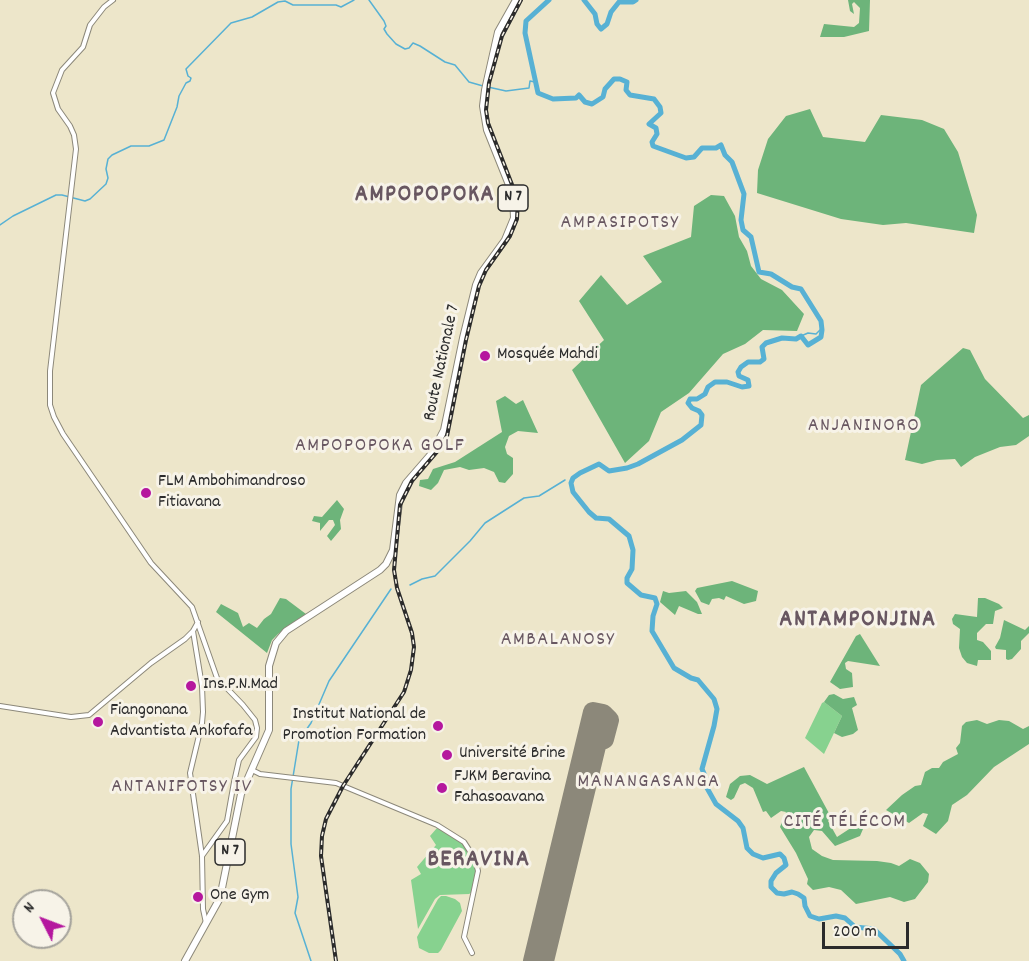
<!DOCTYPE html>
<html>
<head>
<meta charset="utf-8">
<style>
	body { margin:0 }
	#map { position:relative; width:1029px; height:961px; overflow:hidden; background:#ede6ca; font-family:Dekko,sans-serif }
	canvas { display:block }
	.north { position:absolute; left:12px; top:889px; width:60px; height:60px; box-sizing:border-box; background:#f7f3e8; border:2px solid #a5a39c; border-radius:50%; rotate:312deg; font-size:16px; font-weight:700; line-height:24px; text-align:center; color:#2b2b2b }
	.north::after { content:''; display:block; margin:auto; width:21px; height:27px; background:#b5179e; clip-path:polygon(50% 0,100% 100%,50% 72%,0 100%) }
	.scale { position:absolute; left:822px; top:922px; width:87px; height:27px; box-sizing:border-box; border:3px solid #2b2b2b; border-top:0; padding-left:8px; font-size:18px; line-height:21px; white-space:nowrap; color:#2b2b2b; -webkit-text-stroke:4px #f7f3e8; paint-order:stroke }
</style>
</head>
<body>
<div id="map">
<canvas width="1029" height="961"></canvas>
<div class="north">N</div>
<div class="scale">200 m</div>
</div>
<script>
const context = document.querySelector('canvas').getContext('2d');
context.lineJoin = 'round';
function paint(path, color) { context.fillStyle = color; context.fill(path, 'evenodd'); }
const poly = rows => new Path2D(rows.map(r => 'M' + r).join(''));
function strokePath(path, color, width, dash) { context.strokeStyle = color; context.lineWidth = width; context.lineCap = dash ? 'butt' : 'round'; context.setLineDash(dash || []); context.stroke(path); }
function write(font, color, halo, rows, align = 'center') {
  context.font = font + ' Dekko,sans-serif'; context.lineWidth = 6; context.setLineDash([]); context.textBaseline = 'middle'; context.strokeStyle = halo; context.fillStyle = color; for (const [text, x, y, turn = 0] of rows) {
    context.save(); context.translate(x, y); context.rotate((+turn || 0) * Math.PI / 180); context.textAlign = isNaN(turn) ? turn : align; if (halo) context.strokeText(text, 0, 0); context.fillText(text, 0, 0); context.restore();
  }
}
paint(poly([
	[824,702,842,716,824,754,805,738,822,703],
	[437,828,457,838,466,847,472,856,477,874,474,891,469,894,440,895,435,899,418,929,411,880,421,874,417,867,436,845,430,836],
	[441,896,446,896,455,899,460,903,462,911,441,950,438,953,429,953,419,948,417,937,438,899]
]), '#87d28f');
paint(poly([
	[848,0,870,0,869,31,844,37,820,37,824,24,854,27,859,23,860,8,854,2,852,4,854,14,850,11],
	[810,109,823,137,865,142,881,115,922,120,944,129,958,152,977,215,974,233,906,223,883,225,841,219,757,193,758,170,768,139,786,116],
	[711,195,724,196,735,216,739,237,747,251,751,266,761,279,782,290,804,314,797,331,763,330,745,344,723,354,689,393,661,412,649,441,625,463,572,370,604,340,579,301,601,275,627,305,662,282,643,256,691,237,694,206],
	[963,348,970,350,985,379,1023,418,1029,415,1029,436,1016,445,1000,447,975,457,961,467,955,459,937,460,922,464,905,460,921,385],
	[505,396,516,404,523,400,538,433,518,431,509,436,505,447,507,454,513,458,513,474,505,483,499,482,494,472,484,468,469,470,460,467,444,470,438,483,431,490,419,486,420,480,428,479,433,469,455,462,502,432,496,401],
	[337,500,344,509,340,520,341,529,331,541,327,536,335,525,333,520,329,520,320,531,320,523,312,521,314,516,322,517],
	[732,581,758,591,756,601,744,604,726,596,724,600,719,598,712,599,709,605,701,602,695,591,697,588],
	[663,591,669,593,686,591,697,602,702,614,698,614,679,606,675,615,660,602],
	[280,598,286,599,306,614,278,634,272,640,267,653,216,612,221,604,238,613,243,627,249,623,257,628,264,619,271,614],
	[978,598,985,598,999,604,1003,608,995,611,993,624,986,624,977,633,977,640,983,642,991,651,991,660,978,660,977,666,967,663,962,657,959,648,960,629,953,624,952,619,955,614,977,617],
	[1004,620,1025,630,1029,626,1029,633,1021,641,1021,649,1012,659,1008,660,1006,659,1006,650,996,649,995,647,1000,638],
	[860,634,880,666,848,661,845,663,846,669,852,673,853,687,840,689,830,682,856,636],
	[834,694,843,699,854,697,857,705,852,708,858,730,853,734,842,737,834,733,842,716,824,702,829,695],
	[977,720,987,724,999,720,1009,721,1023,729,1029,726,1029,744,994,767,967,795,952,805,948,821,936,834,923,826,928,814,923,813,909,823,886,810,902,795,915,786,921,785,925,772,932,768,939,768,943,762,958,754,956,748,960,743,962,726,966,722],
	[804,767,831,817,828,821,837,837,863,820,866,822,860,836,835,846,822,831,814,830,809,837,812,849,822,856,833,860,877,861,891,863,899,866,910,859,920,863,929,874,928,882,915,899,904,902,890,897,856,904,841,890,829,887,813,890,807,884,808,879,796,853,780,827,786,812,781,811,771,818,766,811,763,812,753,788,745,783,740,785,734,798,731,800,726,797,730,784,740,776,750,775,767,784]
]), '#6db47a');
strokePath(poly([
	[369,0,384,21,386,26,384,29,387,34,396,44,405,49,409,48,413,43,420,46,445,62,455,65,469,82,483,86],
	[488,87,506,91,529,88,530,81,535,82],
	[0,225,13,216,56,195,62,195,85,201,90,199,106,184,108,178,106,169,108,159,112,155,131,146,149,146,164,140,177,107,179,96,186,83,190,81,191,78,188,76,186,69,231,23,252,17,278,2,285,1,293,5,336,5,341,7,354,0],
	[801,336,808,333,816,334,821,329],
	[410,585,422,579,435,576,470,541,485,523,524,498,539,496,565,480],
	[311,961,295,913,298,897,291,844,291,789,299,740,311,723,329,681,391,589]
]), '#57b1d4', 1.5);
strokePath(poly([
	[549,0,526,21,525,33,538,93,553,99,576,98,579,95,585,102,592,104,603,97,605,89,614,79,620,79,627,82,626,90,630,95,654,99,660,107,661,113,649,124,656,128,657,134,652,142,653,146,686,158,694,157,702,148,716,148,721,145,725,155,732,162,744,194,741,220,743,230,751,237,759,272,771,274,792,287,801,289,821,321,822,330,821,337,808,345,801,336,796,339,782,338,766,343,762,347,764,359,760,362,748,362,741,367,738,372,739,376,748,380,749,386,742,387,727,382,715,382,708,387,705,394,697,399,690,399,688,403,692,408,699,411,702,415,701,425,682,440,638,464,627,468,609,471,599,464,580,473,573,478,571,483,573,492,589,512,596,518,609,519,629,536,633,550,632,569,627,578,627,583,641,595,655,598,657,604,653,616,652,631,674,668,691,678,698,680,714,699,717,709,714,726,702,769,706,778,707,788,716,804,738,821,743,828,747,848,753,854,763,858,780,854,784,858,786,865,776,873,771,881,771,887,777,893,784,894,792,892,798,894,804,898,805,906,810,916,819,919,836,916,845,918,855,927,874,929,900,954,904,961],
	[584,0,595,14,597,24,601,29,607,24,611,12,619,2,633,2,636,0]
]), '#57b1d4', 5);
strokePath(poly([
	[533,961,593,712,603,714,609,720,604,739,597,742,544,961]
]), '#8c887a', 20);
const minor = poly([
	[113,0,104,7,90,25,83,47,62,70,53,93,58,109,70,126,74,135,76,149,50,371,50,405,54,417,63,434,151,563,192,607,217,678,243,705,255,720,257,728,256,737,239,760,234,782,227,821,202,856],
	[193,631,202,686,203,712,202,723,190,773,202,856,203,909,206,923],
	[0,706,71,717,89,715,151,663,185,639,193,631,198,622],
	[252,770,260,774,336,783,437,825,464,842,475,859,478,871,464,937,472,953]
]);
const major = poly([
	[185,961,220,898,241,794,269,730,269,666,276,643,286,631,380,570,386,564,393,550,400,495,406,483,432,453,444,430,463,338,476,285,481,273,505,240,514,218,513,195,487,130,483,106,485,90,498,32,516,0]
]);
strokePath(minor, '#8c887a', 6);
strokePath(major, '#8c887a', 8);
strokePath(minor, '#fff', 4);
strokePath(major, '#fff', 6);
const rail = poly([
	[336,961,321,856,322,836,326,819,343,786,404,692,411,670,414,647,412,633,397,588,394,570,400,505,412,481,442,446,447,436,466,340,479,286,486,270,510,236,517,219,518,200,488,123,486,110,489,83,502,36,521,0]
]);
strokePath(rail, '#2b2b2b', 4);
strokePath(rail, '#f7f3e8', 1.5, [4.5]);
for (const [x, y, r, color] of [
	[485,356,6,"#b5179e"],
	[146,493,6,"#b5179e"],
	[191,686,6,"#b5179e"],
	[98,722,6,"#b5179e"],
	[438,726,6,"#b5179e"],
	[447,755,6,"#b5179e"],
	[442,788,6,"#b5179e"],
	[198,897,6,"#b5179e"]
]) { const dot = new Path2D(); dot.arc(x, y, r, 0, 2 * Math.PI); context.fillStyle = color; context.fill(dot); strokePath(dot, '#f7f3e8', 2); }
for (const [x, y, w] of [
	[513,198,30],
	[230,852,30]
]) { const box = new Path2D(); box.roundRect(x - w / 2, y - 13, w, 26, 4.5); context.fillStyle = '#f7f3e8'; context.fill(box); strokePath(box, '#2b2b2b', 1.5); }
write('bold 16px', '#2b2b2b', null, [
	["N 7",513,198],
	["N 7",230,852]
]);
write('18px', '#2b2b2b', '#f7f3e8', [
	["Mosquée Mahdi",497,356],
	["FLM Ambohimandroso",158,483],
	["Fitiavana",158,504],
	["Ins.P.N.Mad",203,686],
	["Fiangonana",110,712],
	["Advantista Ankofafa",110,733],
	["Institut National de",426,716,"right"],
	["Promotion Formation",426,737,"right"],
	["Université Brine",459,755],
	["FJKM Beravina",454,778],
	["Fahasoavana",454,799],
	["One Gym",210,897]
], 'left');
write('18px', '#2b2b2b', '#f7f3e8', [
	["Route Nationale 7",443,363,-78]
]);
context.letterSpacing = '1.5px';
write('20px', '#685761', '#f7f3e8', [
	["AMPASIPOTSY",620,224],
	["ANJANINORO",864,427],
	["AMPOPOPOKA GOLF",380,447],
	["AMBALANOSY",558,641],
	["MANANGASANGA",649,783],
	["ANTANIFOTSY IV",182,788],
	["CITÉ TÉLÉCOM",845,823]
]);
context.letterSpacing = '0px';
context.letterSpacing = '1.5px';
write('bold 24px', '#685761', '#f7f3e8', [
	["AMPOPOPOKA",425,197],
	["ANTAMPONJINA",858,622],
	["BERAVINA",479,862]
]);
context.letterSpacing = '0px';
</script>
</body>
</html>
